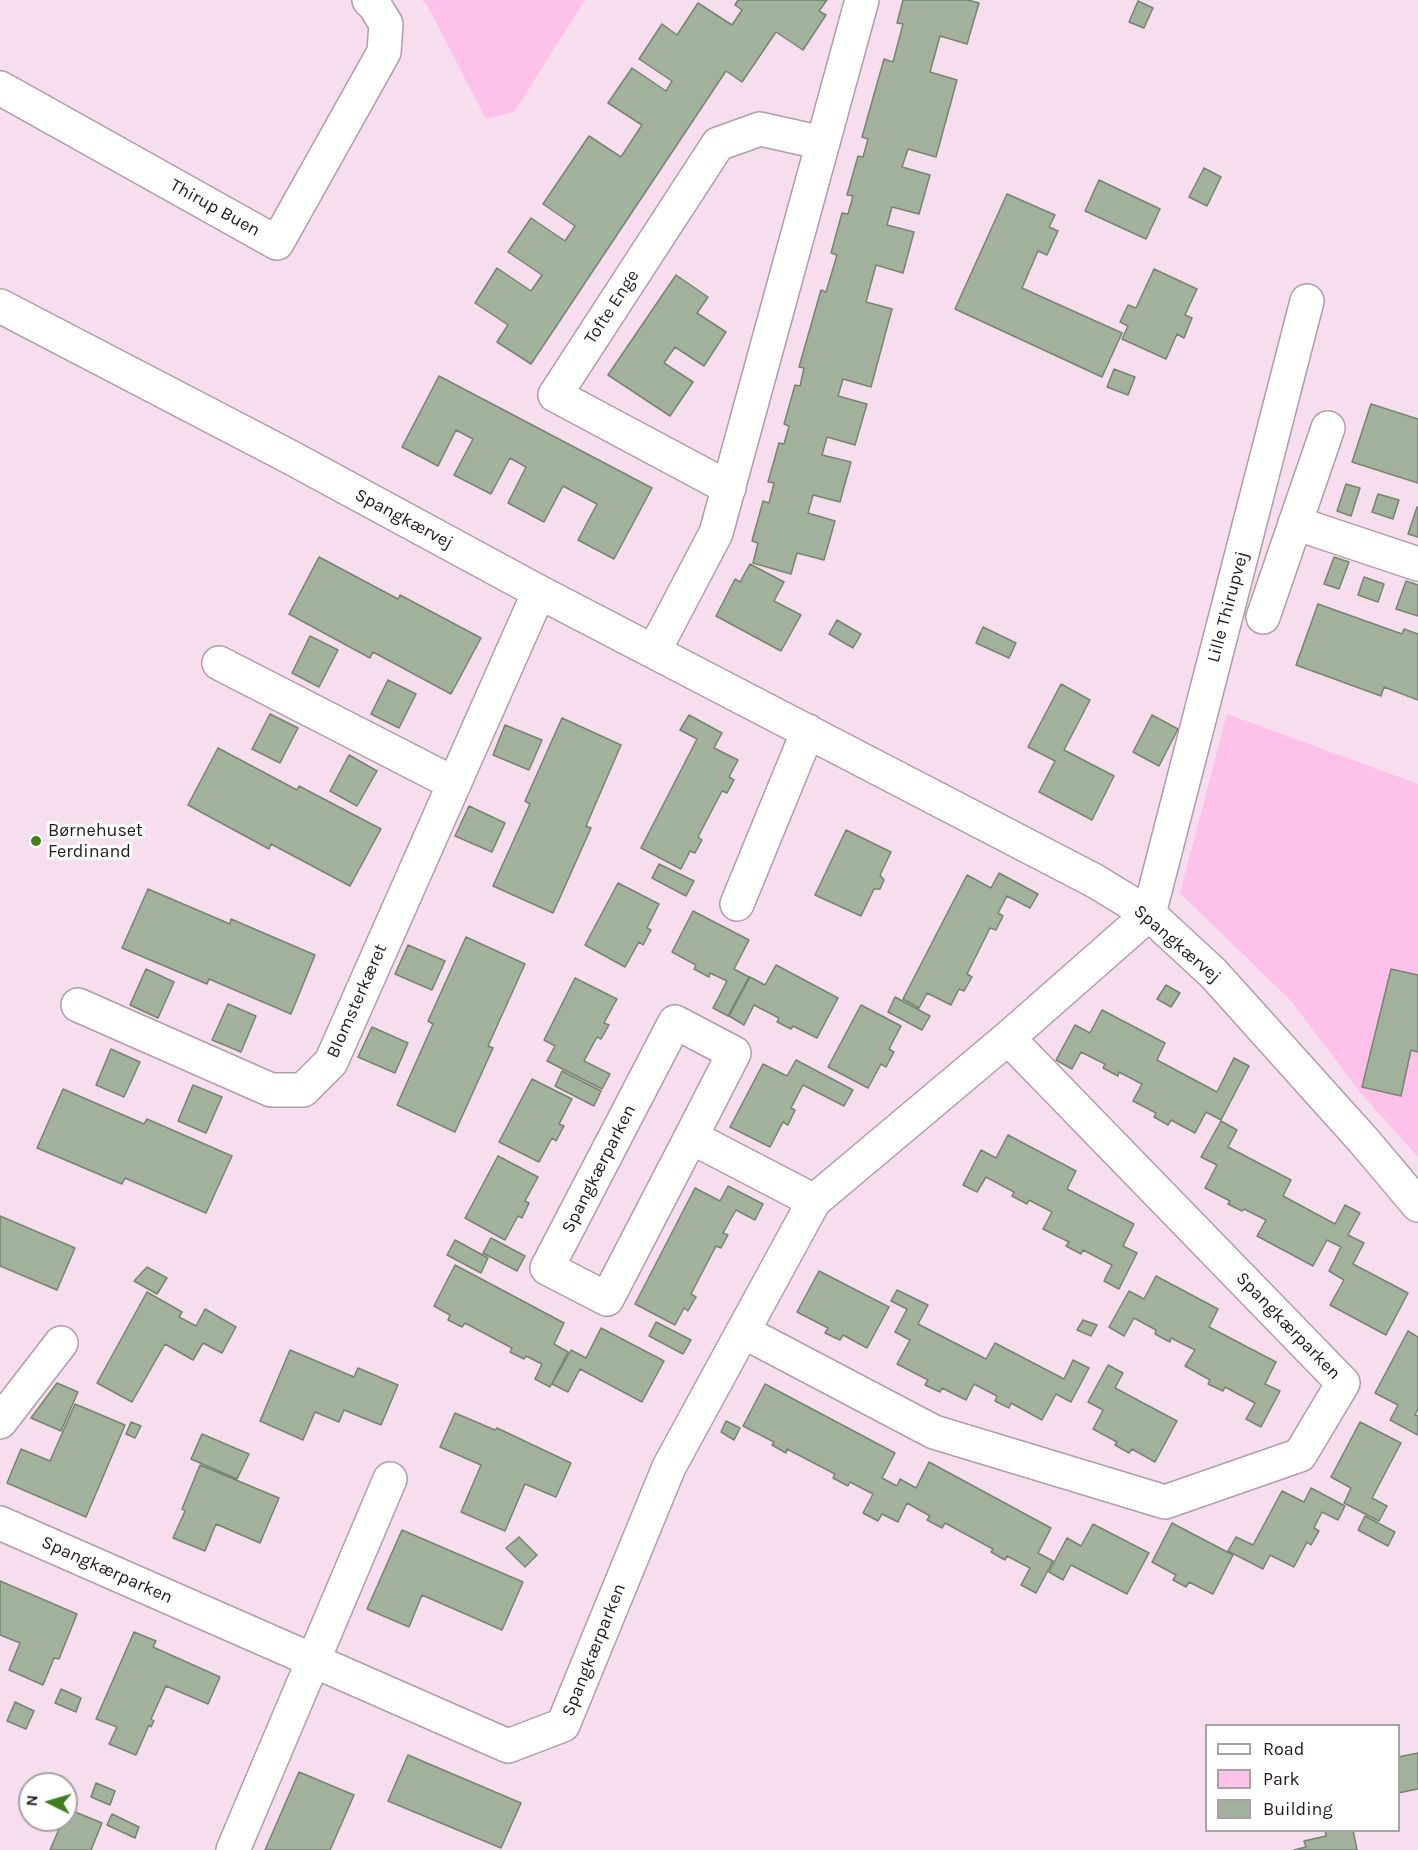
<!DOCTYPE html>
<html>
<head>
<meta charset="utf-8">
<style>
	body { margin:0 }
	#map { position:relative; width:1418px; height:1850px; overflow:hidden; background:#f7deee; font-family:Karla,sans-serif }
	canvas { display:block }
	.legend { position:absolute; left:1205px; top:1724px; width:195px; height:108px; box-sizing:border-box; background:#fff; border:2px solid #a6a3a5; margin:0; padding:8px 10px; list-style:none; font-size:18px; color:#21191e }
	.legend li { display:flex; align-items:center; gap:12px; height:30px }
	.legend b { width:30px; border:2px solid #a6a3a5 }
	.north { position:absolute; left:18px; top:1772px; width:60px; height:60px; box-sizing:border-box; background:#fff; border:2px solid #a6a3a5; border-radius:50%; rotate:275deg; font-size:16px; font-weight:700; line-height:24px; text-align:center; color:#21191e }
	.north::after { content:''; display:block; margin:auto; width:21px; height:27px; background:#427f1c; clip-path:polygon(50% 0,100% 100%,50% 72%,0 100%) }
</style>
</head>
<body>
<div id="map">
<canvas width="1418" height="1850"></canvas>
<ul class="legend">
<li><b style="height:8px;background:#fff"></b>Road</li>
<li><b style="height:16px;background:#fec1e9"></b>Park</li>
<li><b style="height:16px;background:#a2b19c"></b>Building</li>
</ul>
<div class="north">N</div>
</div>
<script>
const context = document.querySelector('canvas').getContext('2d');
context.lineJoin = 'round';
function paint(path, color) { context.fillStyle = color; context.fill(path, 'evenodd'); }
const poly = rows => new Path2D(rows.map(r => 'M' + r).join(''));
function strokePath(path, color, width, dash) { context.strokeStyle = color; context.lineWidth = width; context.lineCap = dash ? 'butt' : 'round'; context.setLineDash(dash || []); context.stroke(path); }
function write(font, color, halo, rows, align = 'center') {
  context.font = font + ' Karla,sans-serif'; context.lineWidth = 6; context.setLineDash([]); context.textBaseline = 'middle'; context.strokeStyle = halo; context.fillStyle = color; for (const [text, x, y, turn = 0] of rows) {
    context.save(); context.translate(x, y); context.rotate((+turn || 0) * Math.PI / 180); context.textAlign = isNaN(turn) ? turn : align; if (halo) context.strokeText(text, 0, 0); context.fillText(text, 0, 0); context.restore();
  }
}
paint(poly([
	[422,0,585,0,514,112,486,119,427,5],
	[1227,714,1418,784,1418,1157,1359,1091,1291,1001,1180,893]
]), '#fec1e9');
const building = poly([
	[738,0,827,0,819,11,826,15,803,50,776,32,742,82,726,71,531,364,497,342,508,325,475,303,497,268,531,291,542,275,508,252,531,218,565,241,575,226,543,204,589,136,621,157,642,125,608,103,632,68,666,91,672,81,639,59,662,24,677,35,698,3,732,25,742,10,735,5,738,0],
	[903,0,968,0,979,3,967,44,940,36,930,72,957,80,936,157,908,149,902,167,930,175,919,214,892,207,887,225,914,232,903,273,876,265,866,302,892,309,871,387,843,379,838,396,867,404,855,445,827,437,822,455,851,462,840,502,813,495,808,513,835,521,824,560,797,553,791,574,753,563,758,543,752,541,763,501,769,503,774,483,768,482,779,443,784,444,789,426,784,424,795,385,800,386,804,368,799,367,821,290,826,292,837,255,831,253,842,213,848,214,853,196,847,195,858,156,863,157,868,139,862,137,884,59,893,62,903,24,897,23,903,0],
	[1138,1,1153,8,1144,28,1129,22,1138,1],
	[1204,168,1221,177,1207,206,1189,197,1204,168],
	[1099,180,1160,209,1146,239,1085,211,1099,180],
	[1007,194,1055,215,1049,227,1058,231,1047,255,1038,251,1022,288,1122,333,1102,377,955,309,1007,194],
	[1154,269,1197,289,1185,315,1192,318,1184,338,1177,334,1166,359,1122,339,1128,326,1120,322,1128,305,1136,308,1154,269],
	[676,275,708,297,697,313,726,332,704,366,675,347,664,363,693,382,670,416,608,375,676,275],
	[1114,369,1135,377,1128,395,1107,387,1114,369],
	[439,376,652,488,614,559,578,540,597,504,563,486,544,522,508,503,526,467,510,458,491,494,454,475,473,439,456,430,438,466,402,447,439,376],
	[1371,404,1418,419,1418,483,1352,462,1371,404],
	[1346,484,1360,488,1351,516,1337,511,1346,484],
	[1378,494,1399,500,1393,519,1372,512,1378,494],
	[1417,507,1418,507,1418,537,1408,534,1417,507],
	[319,557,398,599,400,595,481,638,451,694,373,652,370,658,289,614,319,557],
	[1334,557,1349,562,1339,589,1324,584,1334,557],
	[750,564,784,582,774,601,801,615,781,651,716,616,735,579,740,582,750,564],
	[1364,577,1384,584,1378,602,1358,595,1364,577],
	[1406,581,1418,585,1418,616,1396,609,1406,581],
	[1318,604,1402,634,1404,629,1418,634,1418,700,1384,687,1381,696,1296,665,1318,604],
	[837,620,861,634,853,648,829,634,837,620],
	[983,627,1016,643,1009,658,976,643,983,627],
	[310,636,338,650,319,687,292,673,310,636],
	[388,680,416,694,399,728,371,714,388,680],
	[1061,684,1090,700,1064,750,1114,776,1092,820,1039,792,1055,761,1028,747,1061,684],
	[270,714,298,728,280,763,252,749,270,714],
	[689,715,722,733,714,748,738,760,729,777,734,780,727,793,722,791,698,837,702,840,695,853,690,851,681,869,641,848,697,739,680,730,689,715],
	[1152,715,1178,729,1159,766,1133,752,1152,715],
	[562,718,621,745,586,826,591,828,553,913,493,886,530,804,525,801,562,718],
	[505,725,542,740,529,770,493,755,505,725],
	[218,748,297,790,299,786,381,829,350,886,271,844,269,849,188,805,218,748],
	[349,755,377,771,357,806,330,791,349,755],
	[469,806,505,823,492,852,455,836,469,806],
	[846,830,891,852,880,875,884,880,880,889,874,889,861,916,815,895,846,830],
	[659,864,694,881,686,896,652,878,659,864],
	[999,873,1038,894,1030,908,1007,896,998,913,1003,916,996,930,990,928,967,974,972,977,964,991,959,989,951,1005,927,993,919,1008,903,999,967,875,991,888,999,873],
	[618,883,659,904,647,928,651,930,643,945,639,942,625,967,585,945,618,883],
	[148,889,230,924,231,919,315,955,291,1014,209,979,207,984,122,948,148,889],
	[693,911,749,940,734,969,749,977,728,1016,713,1008,727,981,710,973,709,977,694,969,696,965,672,952,693,911],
	[466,937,525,964,488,1046,493,1048,455,1132,397,1105,433,1024,428,1021,466,937],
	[408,945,445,961,432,990,395,974,408,945],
	[776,965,838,998,817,1038,793,1026,791,1029,777,1022,779,1018,754,1005,744,1025,729,1016,750,977,765,985,776,965],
	[146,969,174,982,158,1018,130,1005,146,969],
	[1391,969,1418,975,1418,1052,1411,1050,1401,1096,1362,1087,1391,969],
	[575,978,617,999,604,1023,609,1025,601,1039,597,1037,584,1061,610,1074,602,1089,547,1061,555,1046,544,1040,575,978],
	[1166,985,1180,993,1171,1007,1157,999,1166,985],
	[895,997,930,1016,922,1030,888,1012,895,997],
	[228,1004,256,1016,241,1052,212,1040,228,1004],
	[861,1005,901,1026,889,1049,894,1052,886,1067,881,1064,868,1088,828,1067,861,1005],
	[1102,1010,1165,1043,1157,1060,1217,1092,1234,1058,1249,1066,1221,1120,1206,1112,1195,1133,1171,1120,1168,1125,1154,1117,1156,1113,1133,1101,1142,1084,1119,1072,1118,1076,1103,1068,1105,1064,1081,1052,1072,1069,1056,1060,1075,1025,1090,1033,1102,1010],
	[372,1027,408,1043,395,1073,358,1057,372,1027],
	[111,1049,140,1062,124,1097,96,1085,111,1049],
	[796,1060,853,1090,844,1106,803,1085,791,1108,795,1110,788,1125,783,1122,770,1147,730,1127,763,1064,787,1076,796,1060],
	[562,1071,601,1091,594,1106,555,1086,562,1071],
	[532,1079,572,1099,559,1124,564,1126,556,1141,552,1138,539,1162,499,1142,532,1079],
	[193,1085,222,1097,206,1133,178,1121,193,1085],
	[63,1089,144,1124,147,1119,232,1156,206,1213,125,1178,122,1184,37,1148,63,1089],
	[1221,1121,1237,1130,1228,1147,1291,1180,1283,1196,1335,1224,1345,1205,1360,1213,1348,1235,1364,1243,1353,1264,1408,1293,1386,1335,1330,1305,1344,1280,1329,1271,1341,1247,1327,1240,1313,1266,1257,1236,1266,1220,1244,1209,1242,1211,1228,1204,1230,1201,1205,1188,1217,1165,1201,1157,1221,1121],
	[1008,1135,1076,1171,1067,1189,1134,1224,1123,1246,1137,1253,1119,1289,1104,1281,1112,1265,1083,1250,1081,1254,1066,1246,1069,1242,1043,1229,1052,1212,1029,1200,1027,1204,1012,1196,1014,1192,986,1177,977,1192,963,1185,981,1150,996,1158,1008,1135],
	[498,1156,538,1177,525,1201,529,1203,522,1218,518,1216,505,1240,465,1218,498,1156],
	[728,1186,763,1204,755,1220,736,1210,723,1233,728,1235,721,1248,716,1246,691,1294,696,1297,688,1311,684,1308,675,1325,635,1304,695,1188,720,1201,728,1186],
	[0,1216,75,1248,57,1290,0,1266,0,1216],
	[491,1238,525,1256,517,1271,483,1253,491,1238],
	[455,1240,488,1258,481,1273,447,1255,455,1240],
	[455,1265,564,1323,554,1344,568,1352,550,1387,535,1379,542,1364,526,1356,524,1359,510,1352,512,1348,465,1323,462,1327,448,1320,450,1315,434,1306,455,1265],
	[147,1267,167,1278,157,1294,134,1281,147,1267],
	[819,1271,889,1307,867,1348,843,1335,840,1340,825,1333,828,1328,797,1312,819,1271],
	[1156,1276,1218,1309,1209,1327,1276,1362,1265,1384,1280,1391,1261,1427,1246,1419,1255,1403,1225,1387,1223,1391,1208,1384,1210,1380,1185,1366,1195,1350,1171,1338,1170,1342,1155,1334,1156,1330,1134,1318,1124,1336,1109,1327,1129,1291,1144,1299,1156,1276],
	[897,1290,928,1305,918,1324,986,1359,995,1343,1064,1379,1073,1360,1089,1368,1071,1402,1056,1394,1042,1420,1011,1403,1009,1408,995,1401,997,1396,974,1384,966,1400,942,1388,940,1392,925,1385,928,1380,897,1364,910,1340,895,1332,907,1309,891,1301,897,1290],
	[147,1292,182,1312,179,1317,196,1326,205,1309,236,1327,222,1353,203,1343,193,1360,165,1344,132,1402,97,1383,147,1292],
	[1083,1320,1097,1325,1091,1336,1077,1330,1083,1320],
	[656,1322,691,1340,683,1354,649,1336,656,1322],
	[601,1328,664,1361,642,1402,580,1369,568,1392,552,1384,571,1350,586,1358,601,1328],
	[1408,1331,1418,1337,1418,1409,1415,1415,1418,1416,1418,1435,1390,1420,1398,1405,1375,1393,1408,1331],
	[290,1350,354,1377,358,1368,398,1385,381,1425,344,1410,339,1422,315,1412,303,1440,260,1421,290,1350],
	[1108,1365,1123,1373,1115,1388,1177,1421,1155,1462,1132,1449,1129,1453,1115,1445,1117,1442,1093,1429,1103,1410,1088,1402,1108,1365],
	[57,1383,78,1392,61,1431,31,1418,57,1383],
	[765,1384,895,1453,882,1478,897,1486,900,1479,916,1488,929,1462,1051,1528,1038,1553,1053,1561,1036,1593,1021,1585,1030,1568,1007,1556,1005,1560,991,1552,993,1549,945,1523,942,1528,927,1520,930,1516,907,1503,898,1522,882,1514,878,1521,863,1513,873,1494,850,1482,848,1486,833,1478,835,1474,787,1449,786,1453,772,1445,774,1442,743,1426,765,1384],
	[75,1404,125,1425,86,1517,7,1483,21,1449,50,1461,75,1404],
	[455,1413,495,1430,497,1428,571,1463,556,1497,525,1484,505,1531,461,1512,481,1465,440,1447,455,1413],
	[726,1421,740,1428,734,1440,721,1432,726,1421],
	[131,1422,141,1426,135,1438,126,1434,131,1422],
	[1360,1422,1401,1443,1372,1498,1387,1506,1379,1521,1344,1503,1351,1488,1331,1477,1360,1422],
	[202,1434,249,1454,237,1479,191,1459,202,1434],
	[200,1465,279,1498,260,1543,216,1524,205,1551,173,1538,185,1511,182,1509,200,1465],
	[1311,1488,1345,1506,1338,1520,1322,1512,1314,1528,1319,1531,1311,1545,1307,1542,1294,1567,1270,1555,1263,1569,1228,1551,1236,1537,1253,1545,1282,1491,1304,1502,1311,1488],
	[1365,1516,1395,1532,1388,1546,1358,1530,1365,1516],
	[1172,1523,1233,1555,1213,1594,1189,1582,1186,1587,1173,1580,1176,1575,1152,1562,1172,1523],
	[1093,1524,1149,1553,1127,1594,1071,1565,1063,1580,1049,1572,1067,1538,1081,1546,1093,1524],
	[402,1530,523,1582,502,1630,422,1595,409,1627,367,1609,402,1530],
	[519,1537,537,1555,525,1567,506,1548,519,1537],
	[0,1581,77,1614,59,1659,54,1658,43,1685,9,1670,20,1643,0,1635,0,1581],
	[134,1632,156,1641,153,1647,220,1677,208,1704,166,1686,151,1719,154,1721,151,1727,149,1725,136,1755,109,1744,117,1727,96,1719,134,1632],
	[61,1689,81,1698,76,1712,55,1703,61,1689],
	[15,1702,34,1711,26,1729,7,1721,15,1702],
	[1418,1753,1418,1789,1398,1793,1398,1757,1418,1753],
	[408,1755,521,1803,501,1848,388,1801,408,1755],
	[299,1772,354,1795,330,1850,265,1850,299,1772],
	[96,1783,115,1791,110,1805,91,1797,96,1783],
	[68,1809,102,1823,91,1850,50,1850,63,1820,66,1820,68,1809],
	[112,1814,139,1827,135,1838,107,1825,112,1814],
	[1325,1830,1353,1830,1357,1850,1294,1850,1306,1847,1304,1841,1326,1836,1325,1830]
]);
paint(building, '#a2b19c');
strokePath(building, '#768470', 1.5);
const minor = poly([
	[0,88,277,243,384,52,386,24,375,6,369,0],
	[0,306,290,457,539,592,1095,881,1149,914,1213,973,1364,1141,1418,1205],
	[729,488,555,395,718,144,760,129,823,143],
	[1295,523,1418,564],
	[1263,617,1328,428],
	[654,651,716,533,862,0],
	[219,663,453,783],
	[737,904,808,731],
	[78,1005,271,1090,303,1090,331,1062,539,592],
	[691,1137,734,1053,675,1022,547,1268,607,1299,691,1137,814,1201],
	[744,1332,934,1432,1165,1502,1300,1455,1343,1383,1008,1038],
	[0,1422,61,1343],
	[0,1523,508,1746,563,1725,669,1467,814,1201,1008,1038,1149,914,1307,301],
	[233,1850,390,1479]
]);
strokePath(minor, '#b39caa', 36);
strokePath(minor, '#fff', 33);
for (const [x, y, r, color] of [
	[36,841,6,"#427f1c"]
]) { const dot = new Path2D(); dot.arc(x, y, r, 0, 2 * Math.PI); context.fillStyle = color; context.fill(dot); strokePath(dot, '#fff', 2); }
write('18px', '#21191e', '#fff', [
	["Thirup Buen",215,208,29],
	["Tofte Enge",612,307,-57],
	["Spangkærvej",404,519,28],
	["Lille Thirupvej",1228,607,-75],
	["Spangkærvej",1177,944,41],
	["Blomsterkæret",357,1001,-66],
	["Spangkærparken",599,1169,-63],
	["Spangkærparken",1288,1326,46],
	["Spangkærparken",107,1570,24],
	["Spangkærparken",594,1650,-68]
]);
write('18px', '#21191e', '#fff', [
	["Børnehuset",48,831],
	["Ferdinand",48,852]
], 'left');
</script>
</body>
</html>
